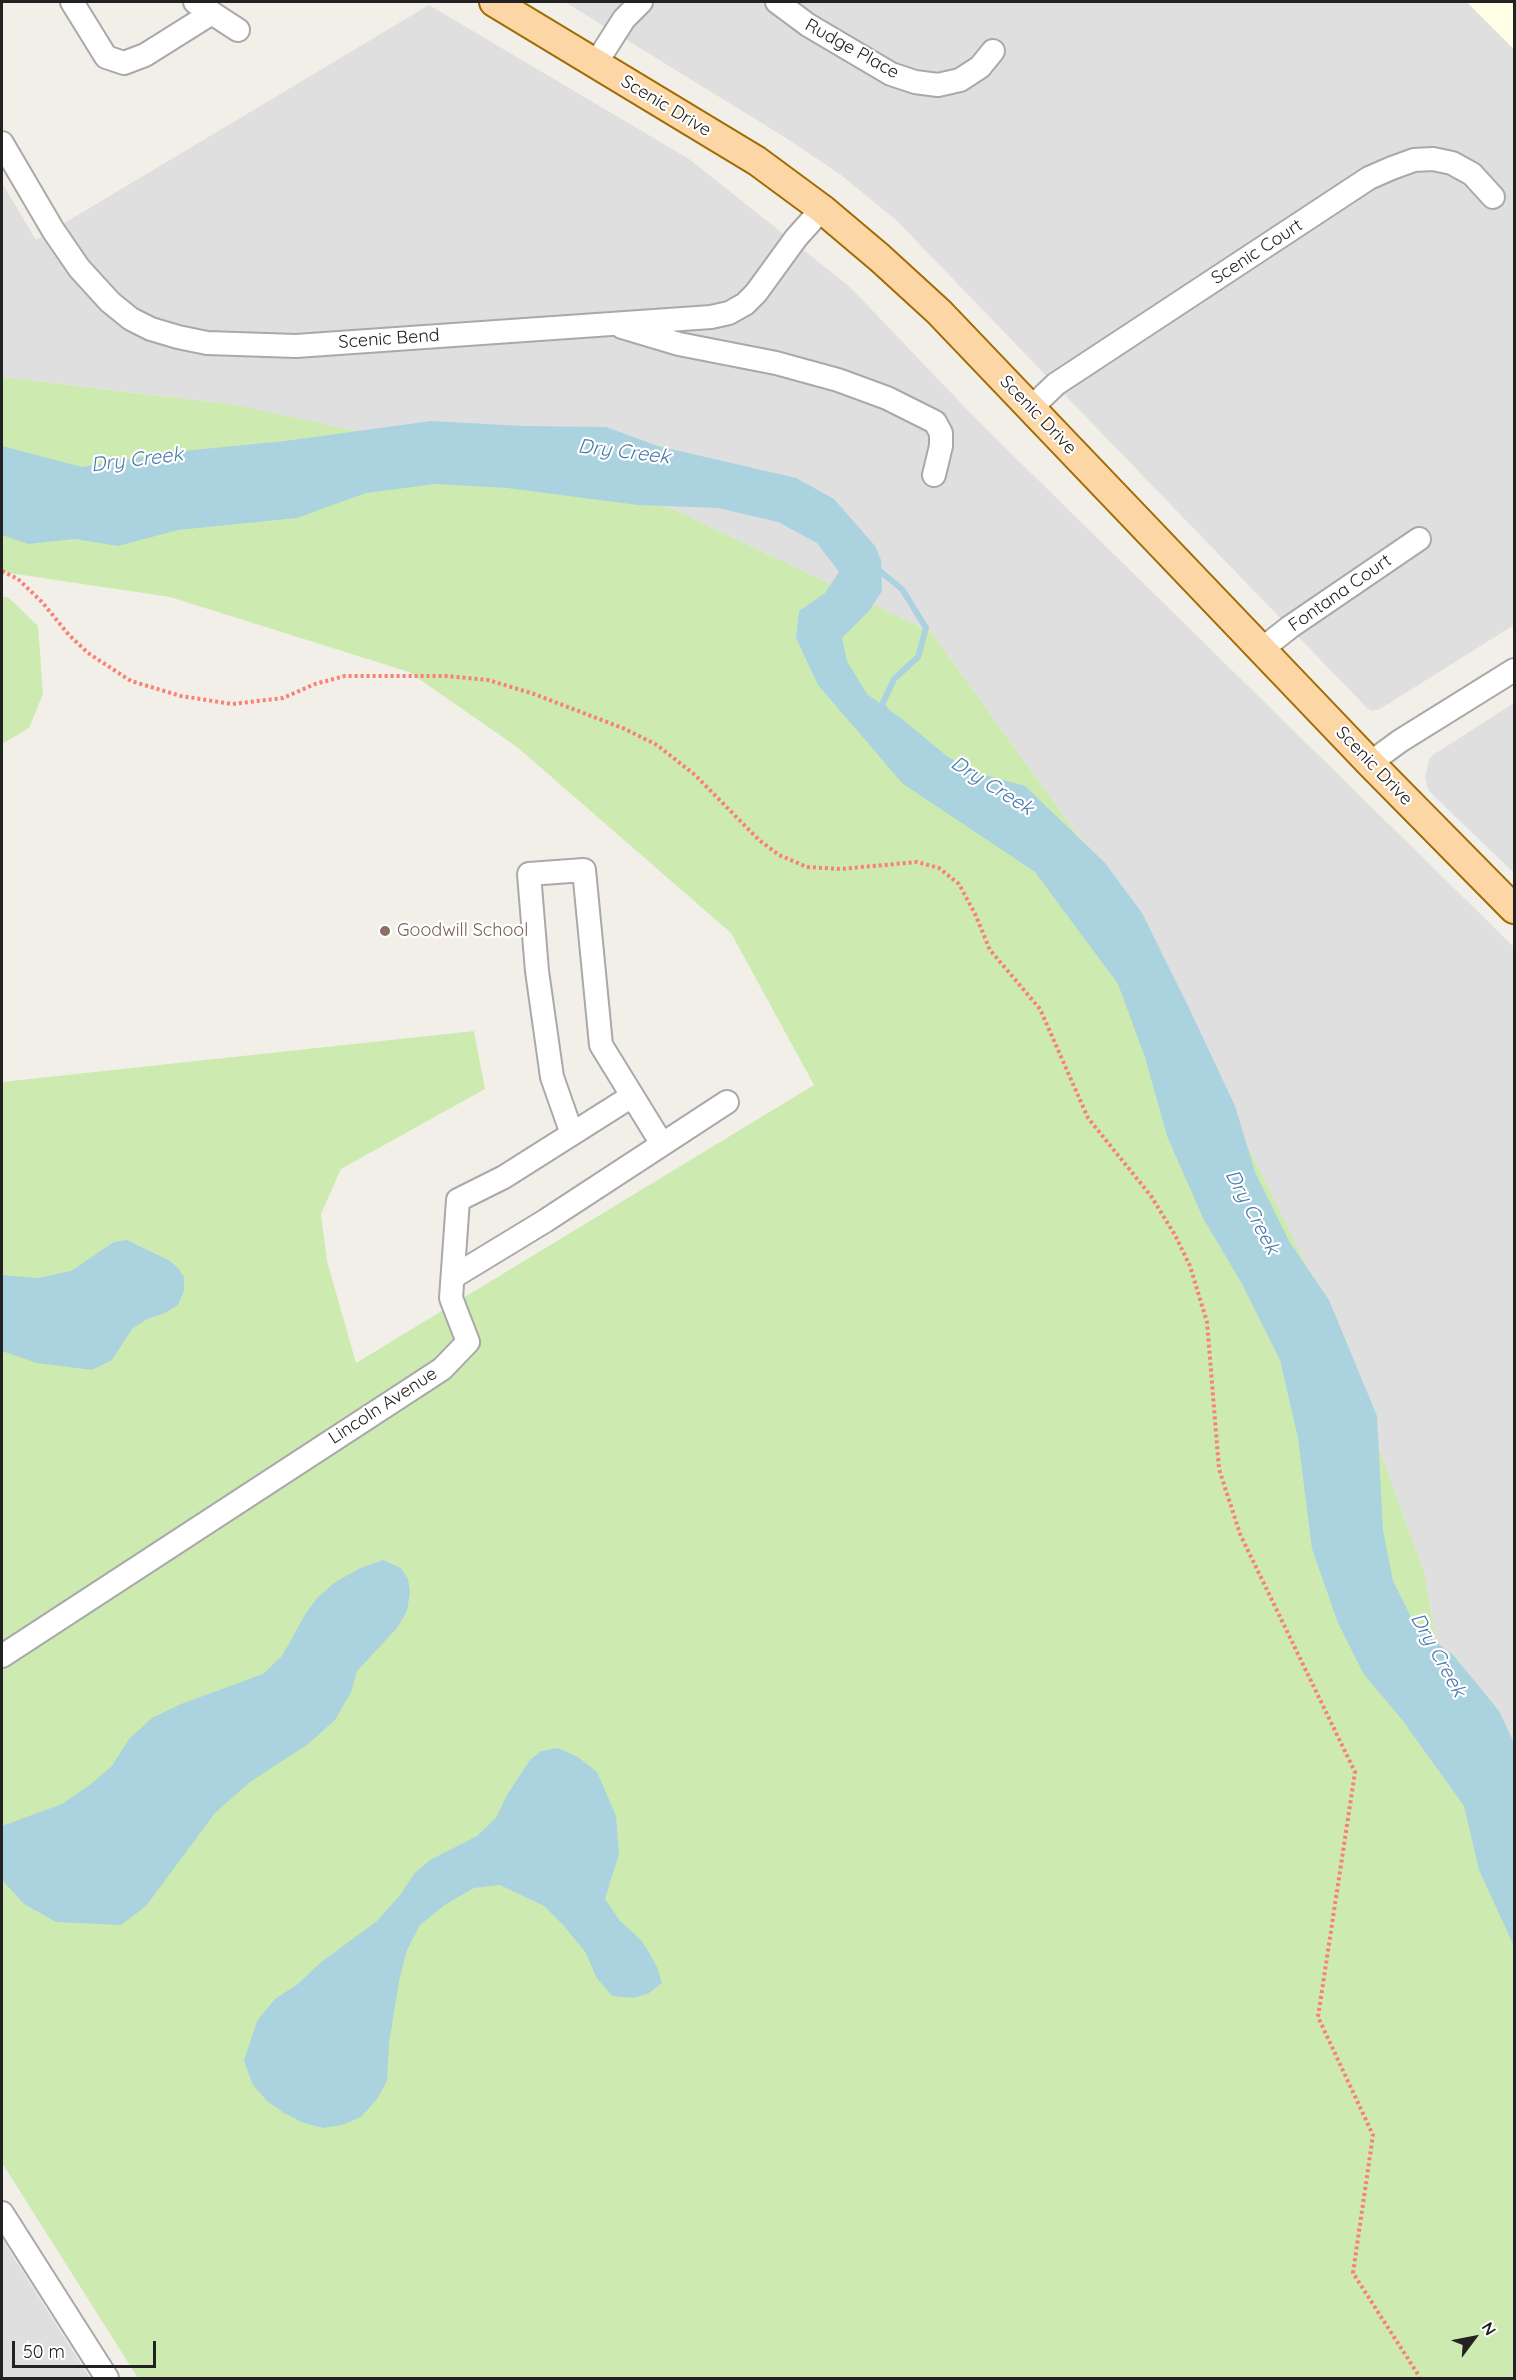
<!DOCTYPE html>
<html>
<head>
<meta charset="utf-8">
<style>
	body { margin:0 }
	#map { position:relative; width:1516px; height:2380px; overflow:hidden; background:#f2efe9; font-family:Quicksand,sans-serif }
	canvas { display:block }
	.frame { position:absolute; inset:0; border:3px solid #222; pointer-events:none }
	.north { position:absolute; left:1444px; top:2308px; width:60px; height:60px; -webkit-text-stroke:4px #fff; paint-order:stroke; rotate:58deg; font-size:16px; font-weight:700; line-height:24px; text-align:center; color:#222 }
	.north::after { content:''; display:block; margin:auto; width:21px; height:27px; background:#222; clip-path:polygon(50% 0,100% 100%,50% 72%,0 100%) }
	.scale { position:absolute; left:12px; top:2341px; width:144px; height:27px; box-sizing:border-box; border:3px solid #222; border-top:0; padding-left:8px; font-size:18px; line-height:21px; white-space:nowrap; color:#222; -webkit-text-stroke:4px #fff; paint-order:stroke }
</style>
</head>
<body>
<div id="map">
<canvas width="1516" height="2380"></canvas>
<div class="frame"></div>
<div class="north">N</div>
<div class="scale">50 m</div>
</div>
<script>
const context = document.querySelector('canvas').getContext('2d');
context.lineJoin = 'round';
function paint(path, color) { context.fillStyle = color; context.fill(path, 'evenodd'); }
const poly = rows => new Path2D(rows.map(r => 'M' + r).join(''));
function strokePath(path, color, width, dash) { context.strokeStyle = color; context.lineWidth = width; context.lineCap = dash ? 'butt' : 'round'; context.setLineDash(dash || []); context.stroke(path); }
function write(font, color, halo, rows, align = 'center') {
  context.font = font + ' Quicksand,sans-serif'; context.lineWidth = 4.5; context.setLineDash([]); context.textBaseline = 'middle'; context.strokeStyle = halo; context.fillStyle = color; for (const [text, x, y, turn = 0] of rows) {
    context.save(); context.translate(x, y); context.rotate((+turn || 0) * Math.PI / 180); context.textAlign = isNaN(turn) ? turn : align; if (halo) context.strokeText(text, 0, 0); context.fillText(text, 0, 0); context.restore();
  }
}
paint(poly([
	[565,2,1467,2,1514,49,1514,625,1380,709,1372,711,1368,709,896,220,841,175,786,138],
	[429,5,689,159,850,287,977,420,1514,947,1514,1835,1457,1755,1424,1572,1329,1311,1132,910,931,632,673,509,237,405,2,377,2,183,36,240],
	[1514,703,1514,873,1433,795,1428,789,1425,778,1429,760,1433,755],
	[2,2239,90,2378,2,2378]
]), '#e0dfdf');
paint(poly([
	[1467,2,1514,2,1514,49]
]), '#ffffe5');
paint(poly([
	[2,377,237,405,459,454,673,509,931,632,1132,910,1329,1311,1424,1572,1457,1755,1514,1835,1514,2378,138,2378,2,2163,2,1082,474,1031,485,1089,341,1169,321,1214,327,1261,356,1363,814,1085,731,933,517,747,409,672,170,597,2,572],
	[2,596,9,598,38,626,43,694,29,728,2,744]
]), '#cdebb0');
paint(poly([
	[431,421,523,426,606,427,658,446,796,478,834,499,875,546,881,560,882,591,869,611,842,638,847,661,867,694,902,719,948,757,978,773,1025,786,1105,863,1142,913,1190,1010,1235,1106,1255,1172,1289,1241,1329,1300,1377,1416,1383,1530,1393,1581,1415,1625,1453,1655,1473,1679,1499,1711,1514,1743,1514,1946,1479,1870,1464,1806,1403,1721,1363,1673,1338,1623,1312,1549,1298,1438,1280,1360,1242,1284,1203,1218,1167,1136,1145,1057,1118,984,1035,872,903,784,818,685,796,638,799,611,825,593,839,572,817,543,778,522,718,508,638,505,507,488,436,484,366,493,297,518,178,530,118,546,75,539,28,544,2,535,2,446,82,467,173,452,285,441],
	[127,1240,170,1261,178,1268,184,1277,184,1291,178,1305,163,1314,147,1319,132,1329,112,1360,92,1370,37,1363,2,1351,2,1275,38,1278,71,1271,114,1242],
	[383,1560,401,1568,408,1579,410,1592,407,1611,397,1628,357,1671,351,1692,335,1720,308,1744,250,1782,215,1813,146,1906,121,1925,56,1922,24,1904,3,1881,2,1826,62,1804,91,1784,112,1766,129,1739,152,1718,181,1704,263,1674,282,1656,306,1613,318,1597,334,1583,360,1568],
	[558,1748,578,1757,597,1772,616,1816,619,1854,605,1899,620,1921,641,1940,650,1954,657,1967,662,1983,649,1993,633,1998,612,1996,596,1977,586,1953,564,1926,544,1906,500,1885,474,1888,446,1904,420,1925,407,1950,399,1981,389,2044,387,2081,377,2099,361,2117,342,2125,323,2128,304,2123,284,2113,267,2101,253,2085,244,2061,257,2021,275,1999,298,1984,320,1963,377,1921,400,1895,414,1874,430,1860,477,1836,496,1818,507,1795,530,1760,541,1751]
]), '#aad3df');
strokePath(poly([
	[876,568,902,589,926,628,918,657,894,679,882,705,887,712]
]), '#aad3df', 6);
const minor = poly([
	[72,2,106,57,124,63,145,55,212,13],
	[195,2,238,30],
	[777,2,808,25,891,74,915,82,938,85,960,80,980,67,993,51],
	[596,63,624,19,641,2],
	[2,143,53,230,79,268,110,302,131,319,151,329,178,337,207,343,296,346,711,317,729,313,745,304,756,293,796,238,822,209],
	[622,327,679,344,776,363,838,380,887,398,935,422,941,433,941,446,934,475],
	[1031,408,1056,384,1369,178,1392,168,1414,160,1433,159,1452,163,1472,174,1493,197],
	[1262,649,1290,627,1419,539],
	[1370,763,1400,741,1514,670],
	[572,1134,552,1077,537,971,529,874,584,870,601,1045,662,1144],
	[453,1277,545,1221,727,1102],
	[2,1656,442,1369,468,1342,451,1298,458,1200,504,1177,632,1096],
	[2,2213,107,2378]
]);
const major = poly([
	[494,2,757,161,822,209,880,258,939,312,1370,763,1514,909]
]);
strokePath(minor, '#a9a9a9', 26);
strokePath(major, '#a06b00', 32);
strokePath(poly([
	[2,571,18,579,42,602,69,635,88,653,131,681,181,696,232,704,283,698,315,684,345,676,447,676,488,680,534,694,625,729,657,745,695,775,759,840,779,855,807,867,840,869,917,862,939,868,959,884,975,914,990,950,1040,1009,1088,1118,1151,1196,1175,1235,1190,1266,1207,1322,1219,1469,1240,1534,1355,1772,1318,2017,1373,2135,1353,2273,1419,2376,1419,2378]
]), '#fa8072', 4, [3, 3]);
strokePath(minor, '#fff', 22);
strokePath(major, '#fcd6a4', 28);
for (const [x, y, r, color] of [
	[385,931,6,"#8d6e63"]
]) { const dot = new Path2D(); dot.arc(x, y, r, 0, 2 * Math.PI); context.fillStyle = color; context.fill(dot); strokePath(dot, '#fff', 2); }
write('18px', '#222', '#fff', [
	["Rudge Place",852,49,29],
	["Scenic Drive",666,106,31],
	["Scenic Court",1257,252,-33],
	["Scenic Bend",389,339,-4],
	["Scenic Drive",1038,415,46],
	["Fontana Court",1340,593,-35],
	["Scenic Drive",1374,766,46],
	["Lincoln Avenue",383,1406,-33]
]);
write('18px', '#785e54', '#fff', [
	["Goodwill School",397,931]
], 'left');
write('italic 20px', '#4a7aab', '#fff', [
	["Dry Creek",624,452,7],
	["Dry Creek",137,460,-7],
	["Dry Creek",992,786,32],
	["Dry Creek",1252,1212,62],
	["Dry Creek",1438,1655,61]
]);
</script>
</body>
</html>
